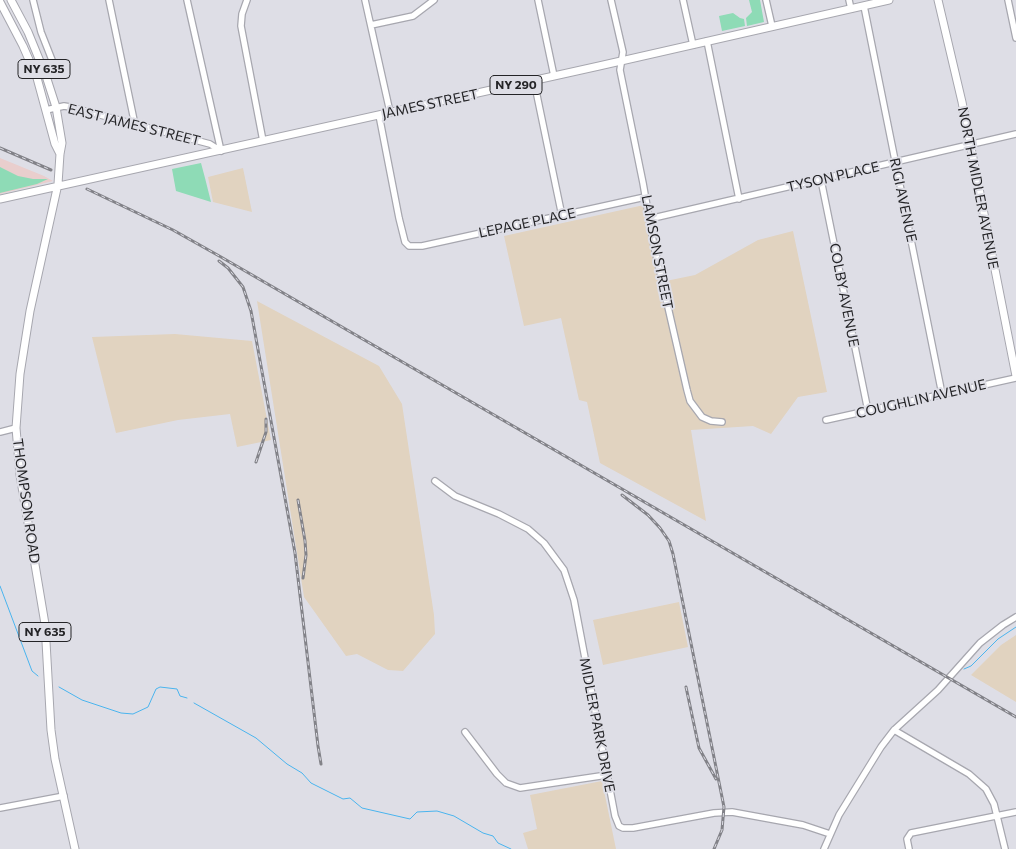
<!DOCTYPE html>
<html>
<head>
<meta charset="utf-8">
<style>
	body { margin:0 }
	canvas { display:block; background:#dedee6 }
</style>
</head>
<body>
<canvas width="1016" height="849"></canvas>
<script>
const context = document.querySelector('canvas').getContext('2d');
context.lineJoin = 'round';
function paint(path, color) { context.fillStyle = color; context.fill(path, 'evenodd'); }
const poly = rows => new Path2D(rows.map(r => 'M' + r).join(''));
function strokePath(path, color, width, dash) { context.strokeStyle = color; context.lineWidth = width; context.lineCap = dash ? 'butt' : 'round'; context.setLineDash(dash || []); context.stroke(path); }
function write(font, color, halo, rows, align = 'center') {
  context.font = font + ' Commissioner,sans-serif'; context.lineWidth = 4; context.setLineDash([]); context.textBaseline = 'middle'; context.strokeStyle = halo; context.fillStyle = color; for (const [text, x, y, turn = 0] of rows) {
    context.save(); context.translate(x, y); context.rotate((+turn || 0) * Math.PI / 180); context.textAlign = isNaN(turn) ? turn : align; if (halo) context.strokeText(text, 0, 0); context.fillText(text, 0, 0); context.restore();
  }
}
paint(poly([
	[0,158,44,176,53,181,0,194]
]), '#e9cecd');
paint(poly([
	[243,168,252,212,213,202,208,177],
	[644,205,661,282,695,275,758,240,793,231,827,392,798,397,771,434,753,426,691,430,706,521,600,463,587,402,579,400,561,318,524,326,504,236],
	[257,301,379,366,402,404,434,615,435,634,403,671,388,670,357,654,346,656,304,597],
	[175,334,252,341,271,440,237,447,230,414,178,420,116,433,92,337],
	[679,602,688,647,603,665,593,620],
	[1016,635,1016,702,971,675,1001,645],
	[602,781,616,849,528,849,523,833,537,829,530,795]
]), '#e1d3c0');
paint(poly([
	[749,0,760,0,764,22,747,26,746,18,752,12],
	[733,13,740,18,744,19,745,26,722,31,719,16],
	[201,163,205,178,211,202,176,191,172,169],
	[0,167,18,176,33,179,48,179,37,184,0,193]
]), '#8edbb6');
strokePath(poly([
	[0,586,32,671,38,676],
	[964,669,971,666,998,639,1016,627],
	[59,687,82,700,121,713,133,714,148,707,156,689,160,687,177,689,180,696,187,698],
	[194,703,256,738,287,764,302,773,311,783,343,799,350,798,362,808,410,819,417,812,437,811,454,816,483,833,493,836,498,843,511,849]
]), '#4ab4ee', 1);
const minor = poly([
	[33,0,41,32,52,60],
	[109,0,135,125],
	[187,0,221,151],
	[247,0,242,14,241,26,263,141],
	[365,0,390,112],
	[538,0,554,76],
	[611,0,623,52,620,70,643,183,654,246,687,390,690,401,702,417,711,421,722,422],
	[683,0,693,45],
	[766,0,772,26],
	[849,0,851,9],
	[1008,0,1016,38],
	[864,6,942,394],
	[371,25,413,16,434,0],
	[707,41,739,199],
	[534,81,562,216],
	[46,110,64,106,70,107,210,144,221,151],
	[379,115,399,218,405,242,409,246,422,246,645,197],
	[821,180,868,411],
	[649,219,1016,134],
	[826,420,1016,378],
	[0,432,16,428],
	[435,481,455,496,499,514,528,529,544,543,564,570,574,600,615,816,619,826,623,828,633,828,714,813,732,812,803,825,830,834],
	[894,730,969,774,986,789,994,804,1005,849],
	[465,732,497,774,506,783,520,788,607,775],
	[0,808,64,796],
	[824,849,839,815,881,747,894,730,938,690,980,643,1003,625,1016,617],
	[909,849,907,839,911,833,1016,812]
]);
const major = poly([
	[11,0,28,32,46,76,56,107,62,143,60,154,58,184,30,311,20,374,16,428,20,475,45,624,51,730,55,759,75,849],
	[938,0,962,102,1016,376],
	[0,2,23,46,37,78,55,144,60,154],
	[0,199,599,66,889,0]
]);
strokePath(minor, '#a7a7af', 8);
strokePath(major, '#a7a7af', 9);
strokePath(minor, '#fff', 5.5);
strokePath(major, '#fff', 7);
const rail = poly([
	[0,148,51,170],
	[87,189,173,230,221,257,1016,717],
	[219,261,228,268,243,287,251,311,295,553,318,746,321,764],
	[256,462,266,432,266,419],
	[622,495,648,515,660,528,669,541,673,554,724,807,722,830,714,849],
	[298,500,305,541,306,555,303,578],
	[686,687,699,748,716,779]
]);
strokePath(rail, '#828288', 3);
strokePath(rail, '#dedee6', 1, [4]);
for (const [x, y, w] of [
	[44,69,52],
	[516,85,52],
	[45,632,52]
]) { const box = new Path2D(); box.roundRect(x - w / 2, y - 9.5, w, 19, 4); context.fillStyle = '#dedee6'; context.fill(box); strokePath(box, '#242427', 1); }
write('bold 12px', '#242427', null, [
	["NY 635",44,69],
	["NY 290",516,85],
	["NY 635",45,632]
]);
write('14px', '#242427', '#dedee6', [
	["JAMES STREET",430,104,-12],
	["EAST JAMES STREET",134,125,14],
	["TYSON PLACE",833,177,-13],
	["NORTH MIDLER AVENUE",978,188,79],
	["RIGI AVENUE",903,200,78],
	["LEPAGE PLACE",527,223,-12],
	["LAMSON STREET",657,252,79],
	["COLBY AVENUE",844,295,79],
	["COUGHLIN AVENUE",921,399,-13],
	["THOMPSON ROAD",26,501,82],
	["MIDLER PARK DRIVE",597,725,79]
]);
</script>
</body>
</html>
